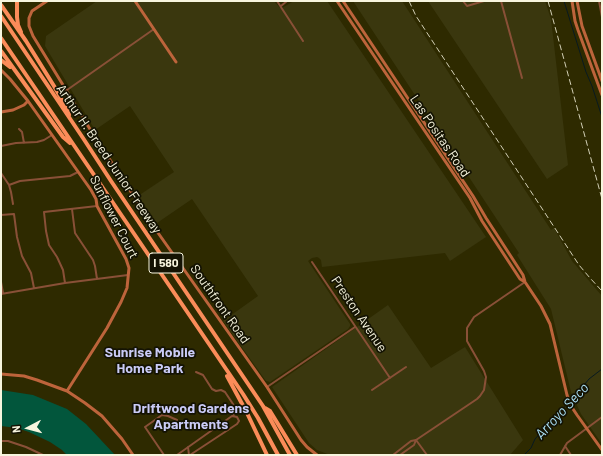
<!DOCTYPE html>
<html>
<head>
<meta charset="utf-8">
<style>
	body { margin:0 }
	#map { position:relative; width:603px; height:456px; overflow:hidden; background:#2e2a00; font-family:Barlow,sans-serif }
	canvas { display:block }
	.frame { position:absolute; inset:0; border:2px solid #f7f5de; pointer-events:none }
	.north { position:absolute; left:8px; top:408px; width:40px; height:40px; -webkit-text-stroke:3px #141303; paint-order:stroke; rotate:264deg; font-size:11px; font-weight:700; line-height:16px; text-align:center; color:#f7f5de }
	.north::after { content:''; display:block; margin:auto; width:14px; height:18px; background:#f7f5de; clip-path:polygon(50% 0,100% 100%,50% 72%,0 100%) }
</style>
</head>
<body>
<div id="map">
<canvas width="603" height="456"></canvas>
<div class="frame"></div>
<div class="north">N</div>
</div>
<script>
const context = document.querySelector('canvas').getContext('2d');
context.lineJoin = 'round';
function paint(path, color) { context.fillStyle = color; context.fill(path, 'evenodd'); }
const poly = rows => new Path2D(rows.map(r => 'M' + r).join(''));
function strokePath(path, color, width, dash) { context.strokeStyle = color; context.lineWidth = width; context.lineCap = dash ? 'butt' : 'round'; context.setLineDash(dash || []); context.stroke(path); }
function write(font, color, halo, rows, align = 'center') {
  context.font = font + ' Barlow,sans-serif'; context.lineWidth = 3.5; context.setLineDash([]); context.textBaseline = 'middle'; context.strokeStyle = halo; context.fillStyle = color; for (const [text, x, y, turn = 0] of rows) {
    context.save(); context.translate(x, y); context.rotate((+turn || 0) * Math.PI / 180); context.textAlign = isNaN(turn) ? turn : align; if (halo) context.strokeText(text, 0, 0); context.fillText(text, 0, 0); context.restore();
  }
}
paint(poly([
	[97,1,274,1,279,7,282,8,294,1,327,1,486,237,450,261,445,253,322,267,321,260,319,258,317,257,312,258,308,261,350,324,350,326,348,329,270,382,266,381,223,321,258,296,192,199,157,223,138,196,174,172,130,106,95,130,45,46,46,36],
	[353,1,402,1,551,230,554,228,572,261,602,296,602,444,581,414,571,392,551,309,517,255,519,253],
	[428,1,545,1,551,19,568,165,547,179],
	[388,305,431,368,465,347,523,440,510,455,330,455,317,450,309,443,272,387]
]), '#3a370e');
paint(poly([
	[1,390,33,395,67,409,86,424,115,455,67,455,62,450,50,442,29,432,17,428,1,426]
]), '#02563c');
strokePath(poly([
	[564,1,586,72,592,86,602,117],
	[571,401,589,379,602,369],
	[524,455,531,448,535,439,568,403]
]), '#091a20', 1);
strokePath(poly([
	[277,1,303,41],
	[463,1,467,6,484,1],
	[501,1,522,78],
	[599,1,602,17],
	[281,6,287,1],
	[67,90,154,29],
	[19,129,22,132,24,143],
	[1,146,16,143,37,142,44,140,52,135],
	[1,173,9,185,11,192,13,204],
	[9,185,20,181,70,176,78,172],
	[72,209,75,233,93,260,95,266,97,279],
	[1,215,14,214,17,237,22,256,31,273,34,288],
	[312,262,390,378],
	[1,282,3,293],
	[65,283,63,270,57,257,49,245,46,231,44,212,97,206],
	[1,294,65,283,128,275],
	[196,372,203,375,212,389,216,391,221,390,225,392,235,407,235,413,233,416],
	[267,387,355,327],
	[372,390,406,367],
	[416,440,427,455],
	[1,441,8,441,26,447,43,455],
	[565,446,571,455],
	[188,447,189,455],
	[164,455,145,427,162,415,168,416,177,420],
	[177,455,232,416,237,417,239,421,237,424,190,455],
	[393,455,411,441,416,440,477,399,480,396,484,390,486,377,484,371,467,341,467,328,474,317,525,282],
	[400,455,414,445,416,440],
	[560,455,567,443,602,417]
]), '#895037', 2);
strokePath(poly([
	[47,1,32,11,29,18,29,26,33,36,93,134,156,230,267,387,301,440,307,447,317,455],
	[135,1,176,62],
	[337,1,470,198,482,221,520,279,525,282],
	[343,1,473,196,486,218,523,275,525,282,541,306,550,324,567,395,571,406,577,415,602,450],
	[572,1,575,21,578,30,602,95],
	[577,1,582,26,602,81],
	[1,70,10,79,28,101,91,190,96,199,97,206,126,259,129,268,127,288,121,302,107,328,67,391],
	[1,112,13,110,24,105,28,101],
	[1,374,24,376,37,380,67,391,85,403,102,416,122,439,133,455]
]), '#bd643b', 3);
strokePath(poly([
	[17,1,17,17,18,25,21,32],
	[1,5,26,41,54,86,67,109,69,115],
	[1,16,83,138,111,181,263,406,290,455],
	[1,38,243,394,258,418,278,455],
	[1,51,63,137,70,143],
	[1,60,10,67],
	[227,376,247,413,267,455],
	[265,408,270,411,297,455]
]), '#fb8c59', 4);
strokePath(poly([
	[409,1,416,16,579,265,590,278,602,291],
	[548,1,602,199]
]), '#d3d0b6', 1, [6, 3]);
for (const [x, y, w] of [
	[166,263,34]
]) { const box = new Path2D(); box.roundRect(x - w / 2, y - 10, w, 20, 3); context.fillStyle = '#141303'; context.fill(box); strokePath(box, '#f7f5de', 1); }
write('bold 12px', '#f7f5de', null, [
	["I 580",166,263]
]);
write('13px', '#f7f5de', '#141303', [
	["Las Positas Road",440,136,56],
	["Arthur H. Breed Junior Freeway",109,159,56],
	["Sunflower Court",114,217,63],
	["Southfront Road",220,304,55],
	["Preston Avenue",359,314,56]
]);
write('bold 14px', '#cacbf6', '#141303', [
	["Sunrise Mobile",150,352],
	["Home Park",150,368],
	["Driftwood Gardens",191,408],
	["Apartments",191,424]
]);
write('italic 14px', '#afe5fb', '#141303', [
	["Arroyo Seco",562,411,-47]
]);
</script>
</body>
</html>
